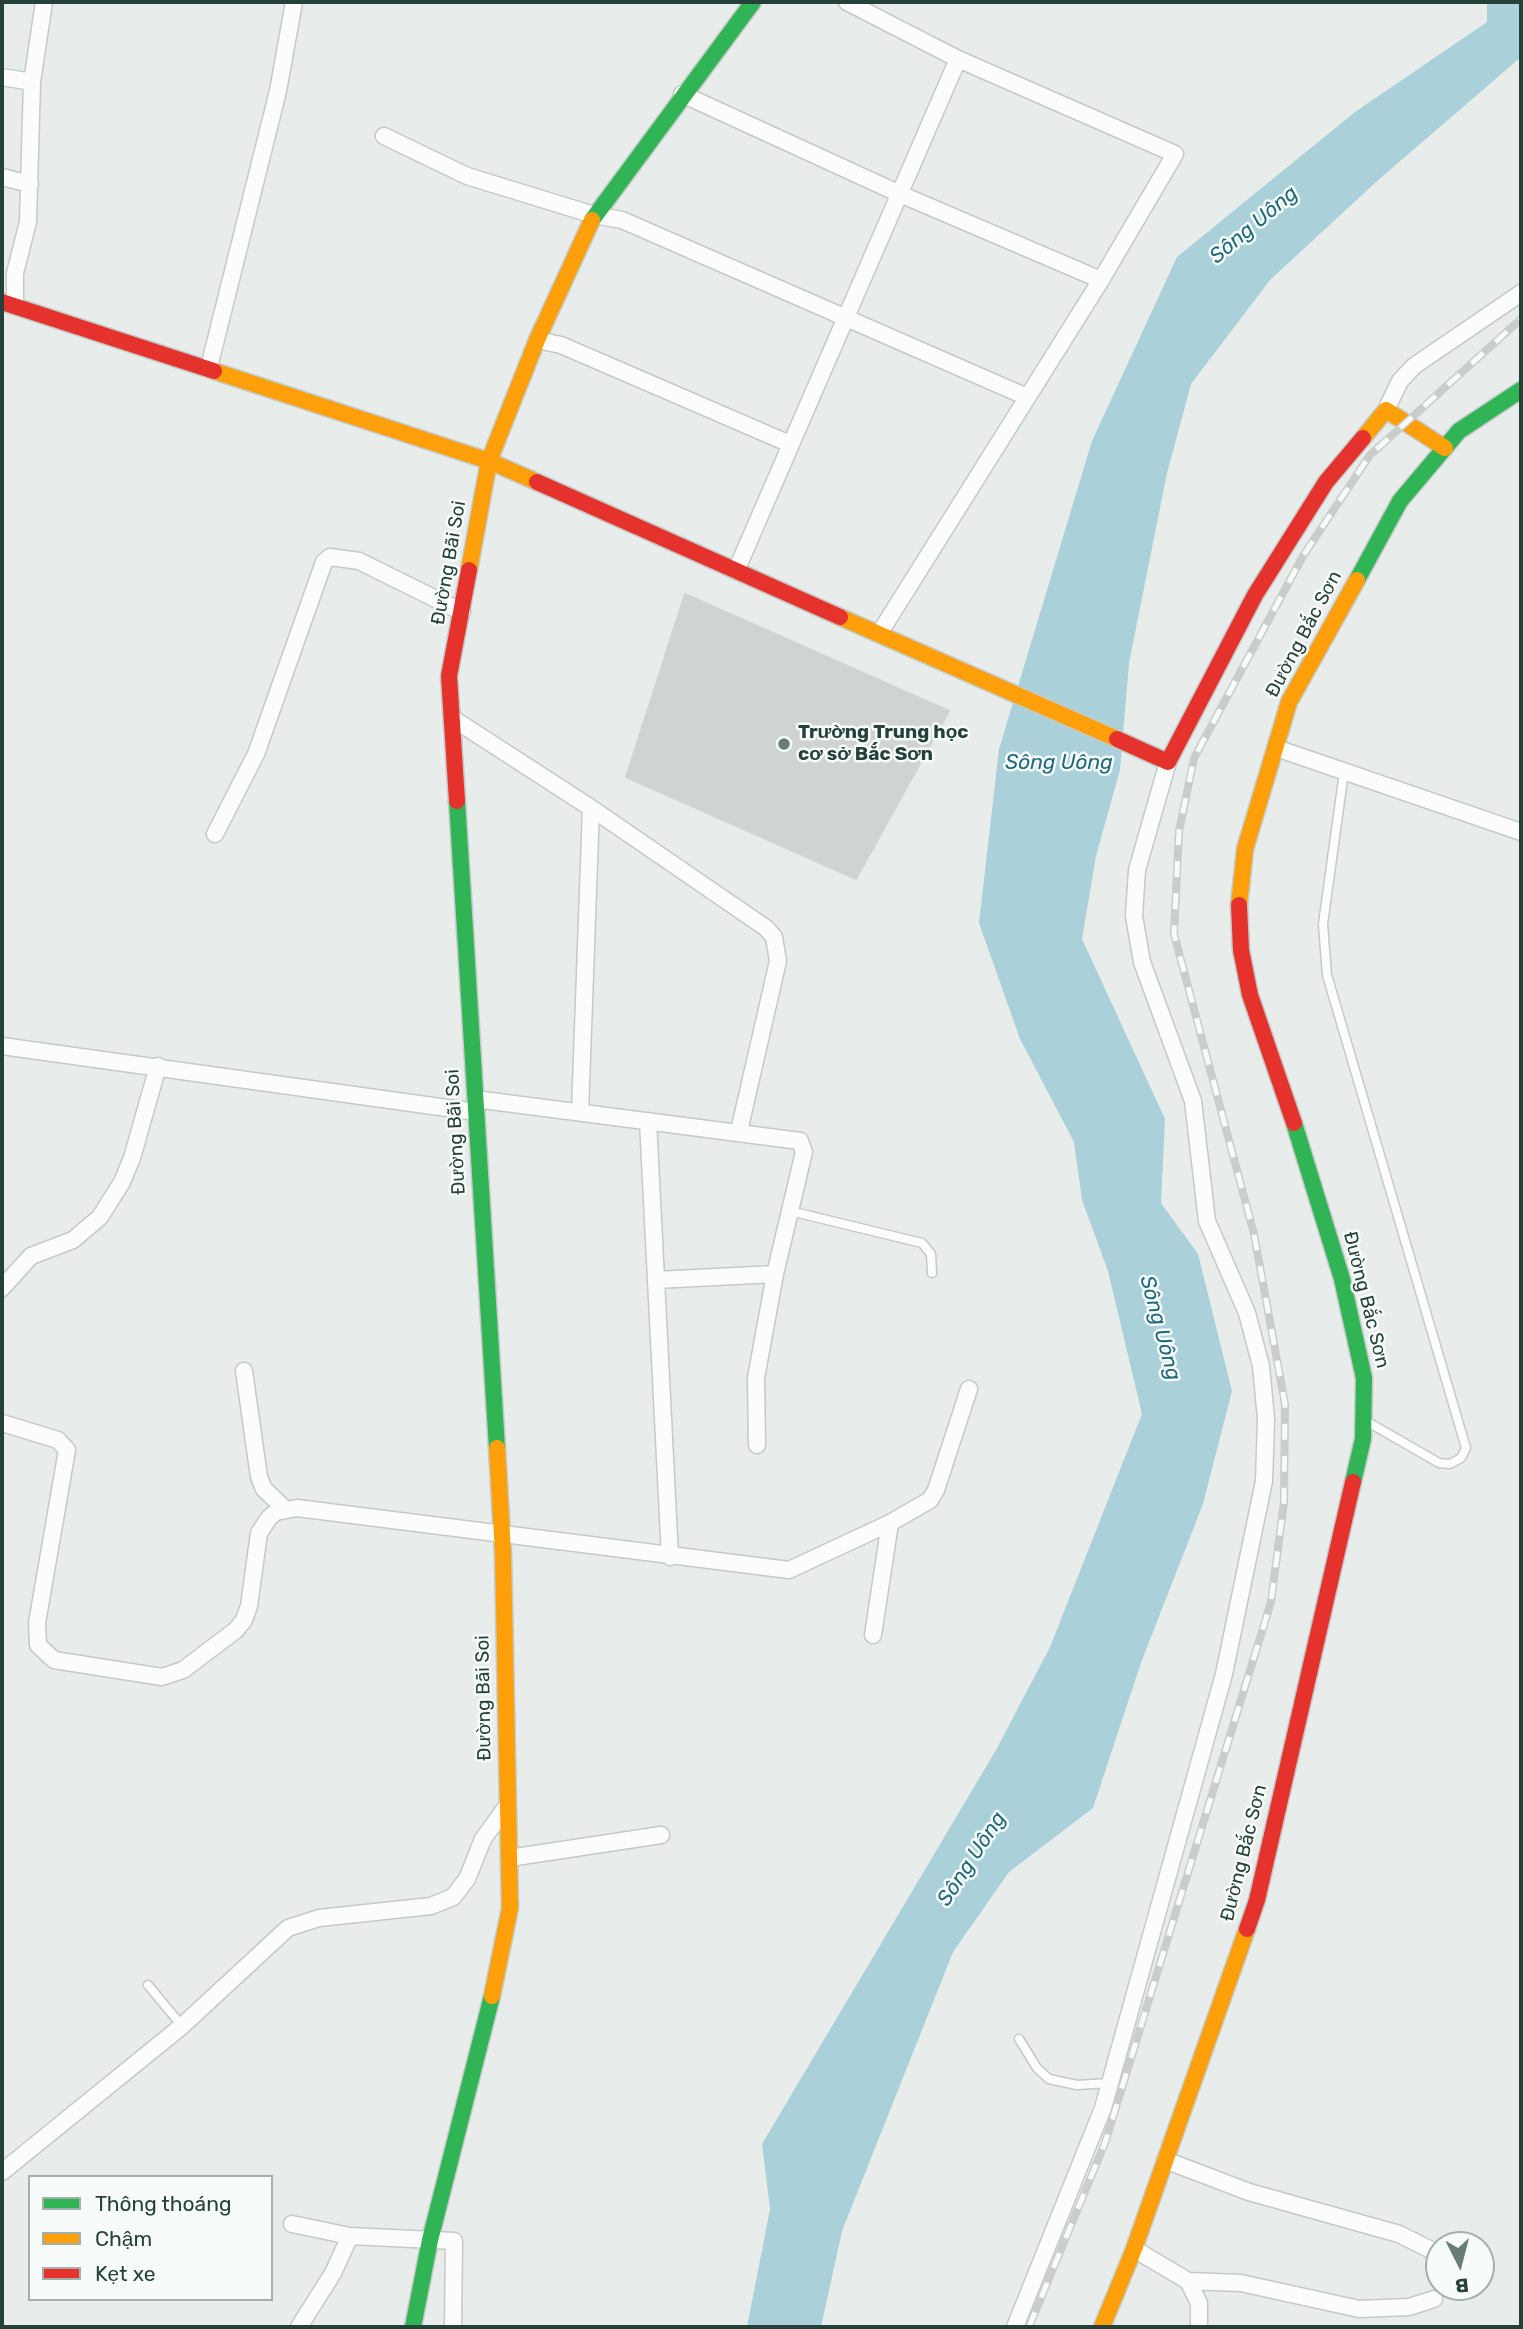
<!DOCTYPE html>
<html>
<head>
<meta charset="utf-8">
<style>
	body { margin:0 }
	#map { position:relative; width:1523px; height:2329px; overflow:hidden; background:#e8ecea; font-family:Rubik,sans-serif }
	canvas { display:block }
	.frame { position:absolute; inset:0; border:4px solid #25413a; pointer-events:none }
	.legend { position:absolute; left:28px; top:2175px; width:245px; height:126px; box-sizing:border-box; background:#f7fbf9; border:2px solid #a3b1ad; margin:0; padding:9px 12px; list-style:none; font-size:21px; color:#25413a }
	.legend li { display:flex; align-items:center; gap:14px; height:35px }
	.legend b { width:35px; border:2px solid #a3b1ad }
	.north { position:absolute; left:1425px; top:2231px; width:70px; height:70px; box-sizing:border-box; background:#f7fbf9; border:2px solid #a3b1ad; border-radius:50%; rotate:174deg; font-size:19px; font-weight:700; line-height:28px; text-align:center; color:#25413a }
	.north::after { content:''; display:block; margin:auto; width:24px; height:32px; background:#697d78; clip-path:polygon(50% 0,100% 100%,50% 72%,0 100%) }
</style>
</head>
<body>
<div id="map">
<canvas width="1523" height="2329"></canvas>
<div class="frame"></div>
<ul class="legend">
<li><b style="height:9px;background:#30b455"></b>Thông thoáng</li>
<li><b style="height:9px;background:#ff9f0a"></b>Chậm</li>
<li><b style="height:9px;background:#e5322d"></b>Kẹt xe</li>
</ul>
<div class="north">B</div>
</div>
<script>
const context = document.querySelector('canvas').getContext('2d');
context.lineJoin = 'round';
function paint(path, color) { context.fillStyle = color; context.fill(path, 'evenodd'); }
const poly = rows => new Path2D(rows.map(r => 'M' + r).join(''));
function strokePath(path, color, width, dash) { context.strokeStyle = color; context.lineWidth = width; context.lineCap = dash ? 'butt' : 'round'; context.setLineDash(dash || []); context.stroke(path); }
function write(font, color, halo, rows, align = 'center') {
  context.font = font + ' Rubik,sans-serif'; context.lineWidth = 5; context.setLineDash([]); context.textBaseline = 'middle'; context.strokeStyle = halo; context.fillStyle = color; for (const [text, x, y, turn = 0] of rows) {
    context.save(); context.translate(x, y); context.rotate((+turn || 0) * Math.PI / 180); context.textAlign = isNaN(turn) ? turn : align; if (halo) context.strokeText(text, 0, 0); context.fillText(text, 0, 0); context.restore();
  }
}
paint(poly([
	[1487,2,1521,2,1521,57,1376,182,1270,280,1191,384,1167,473,1129,663,1120,770,1096,856,1082,939,1165,1119,1161,1203,1198,1254,1232,1391,1203,1504,1142,1660,1093,1808,1009,1872,953,1952,842,2231,821,2327,747,2327,770,2209,762,2144,996,1750,1050,1647,1142,1414,1108,1271,1082,1200,1074,1142,1020,1039,979,923,999,749,1092,441,1177,257,1355,112,1487,22]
]), '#aad1d9');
const building = poly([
	[685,594,949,711,856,879,626,777,685,594]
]);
paint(building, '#cfd3d2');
strokePath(building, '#d0d5d3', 2);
const lane = poly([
	[1344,772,1323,924,1327,975,1466,1448,1461,1458,1450,1464,1439,1463,1366,1421],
	[790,1211,922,1243,931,1254,932,1273],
	[148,1985,182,2026],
	[1019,2039,1037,2068,1049,2079,1077,2085,1110,2083]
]);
const street = poly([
	[847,2,958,59,1175,154,1101,280,879,634],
	[2,77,32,82],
	[682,94,900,194,1101,280],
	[384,136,467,176,594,215,622,220,1027,397],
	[2,177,30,184],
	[15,306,15,273,28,222,32,82,44,2],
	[537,340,561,345,790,444],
	[209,367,278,91,294,2],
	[1386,410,1400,381,1414,366,1521,293],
	[736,571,958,59],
	[452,718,591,808,766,928,774,937,778,961,739,1131],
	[1276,748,1521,832],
	[215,834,256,754,324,562,330,557,359,561,462,612],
	[2,1046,476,1112],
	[475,1099,800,1141,804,1152,775,1274,756,1378,757,1445],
	[580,1112,591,808],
	[648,1121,670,1557],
	[656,1280,775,1274],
	[2,1288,31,1256,73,1240,100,1217,122,1182,132,1158,158,1066],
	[244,1371,259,1477,264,1489,285,1509],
	[2,1423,58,1440,67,1450,37,1623,38,1645,54,1660,162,1677,183,1670,236,1630,244,1620,249,1606,259,1533,269,1518,276,1512,297,1508,789,1570,890,1523,930,1500,936,1490,969,1389],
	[873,1635,890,1523],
	[509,1858,661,1835],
	[1165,2160,1249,2192,1399,2234,1439,2254],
	[2,2172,182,2026,288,1928,319,1918,431,1906,453,1897,467,1879,483,1839,507,1806],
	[292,2224,350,2236,454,2241,453,2327],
	[1134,2249,1188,2281,1199,2303,1199,2327],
	[1188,2281,1241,2283,1359,2309,1409,2307,1434,2299],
	[299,2327,333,2273,350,2236],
	[1015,2327,1103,2108,1224,1674,1264,1481,1266,1419,1261,1366,1247,1313,1207,1221,1193,1101,1142,962,1134,916,1137,870,1168,762]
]);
const fast = poly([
	[592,220,753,2],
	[1357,580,1400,501,1459,431,1521,390],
	[457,801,497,1448],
	[1294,1123,1342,1279,1364,1378,1363,1439,1353,1482],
	[413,2327,430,2240,492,1996]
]);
const slow = poly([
	[214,371,489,461,537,482],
	[1363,438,1386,410,1445,448],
	[469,570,489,461,537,340,592,220],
	[840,617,1117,739],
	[1239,905,1245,849,1289,702,1357,580],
	[492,1996,510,1908,503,1553,497,1448],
	[1102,2327,1134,2249,1247,1929]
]);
const jam = poly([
	[2,302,214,371],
	[537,482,840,617],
	[1117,739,1168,762,1255,595,1326,482,1363,438],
	[457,801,449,676,469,570],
	[1239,905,1241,950,1250,995,1294,1123],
	[1247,1929,1257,1900,1353,1482]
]);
strokePath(lane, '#c5c9c7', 11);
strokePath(street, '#c5c9c7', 19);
strokePath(fast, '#c3cac7', 19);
strokePath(slow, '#c3cac7', 19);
strokePath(jam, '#c3cac7', 19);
strokePath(lane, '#fcfcfc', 8);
strokePath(street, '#fcfcfc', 16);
strokePath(fast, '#30b455', 16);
strokePath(slow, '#ff9f0a', 16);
strokePath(jam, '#e5322d', 16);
const rail = poly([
	[1029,2327,1105,2143,1271,1602,1284,1502,1285,1404,1254,1234,1174,934,1179,831,1194,758,1303,556,1370,455,1521,319]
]);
strokePath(rail, '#c9cdcb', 8);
strokePath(rail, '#f7fbf9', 5, [16]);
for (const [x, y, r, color] of [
	[784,744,7,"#697d78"]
]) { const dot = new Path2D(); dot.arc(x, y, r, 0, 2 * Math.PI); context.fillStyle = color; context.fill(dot); strokePath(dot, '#f7fbf9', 2.5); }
write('19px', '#25413a', '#f7fbf9', [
	["Đường Bãi Soi",449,563,-80],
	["Đường Bắc Sơn",1304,634,-62],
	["Đường Bãi Soi",456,1132,-93],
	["Đường Bắc Sơn",1366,1300,76],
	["Đường Bãi Soi",484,1698,-91],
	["Đường Bắc Sơn",1244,1853,-76]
]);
write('bold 19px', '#25413a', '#f7fbf9', [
	["Trường Trung học",798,733],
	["cơ sở Bắc Sơn",798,755]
], 'left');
write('italic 21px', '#1f697d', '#f7fbf9', [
	["Sông Uông",1254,225,-40],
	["Sông Uông",1059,763],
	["Sông Uông",1160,1328,75],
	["Sông Uông",972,1859,-57]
]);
</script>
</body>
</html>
